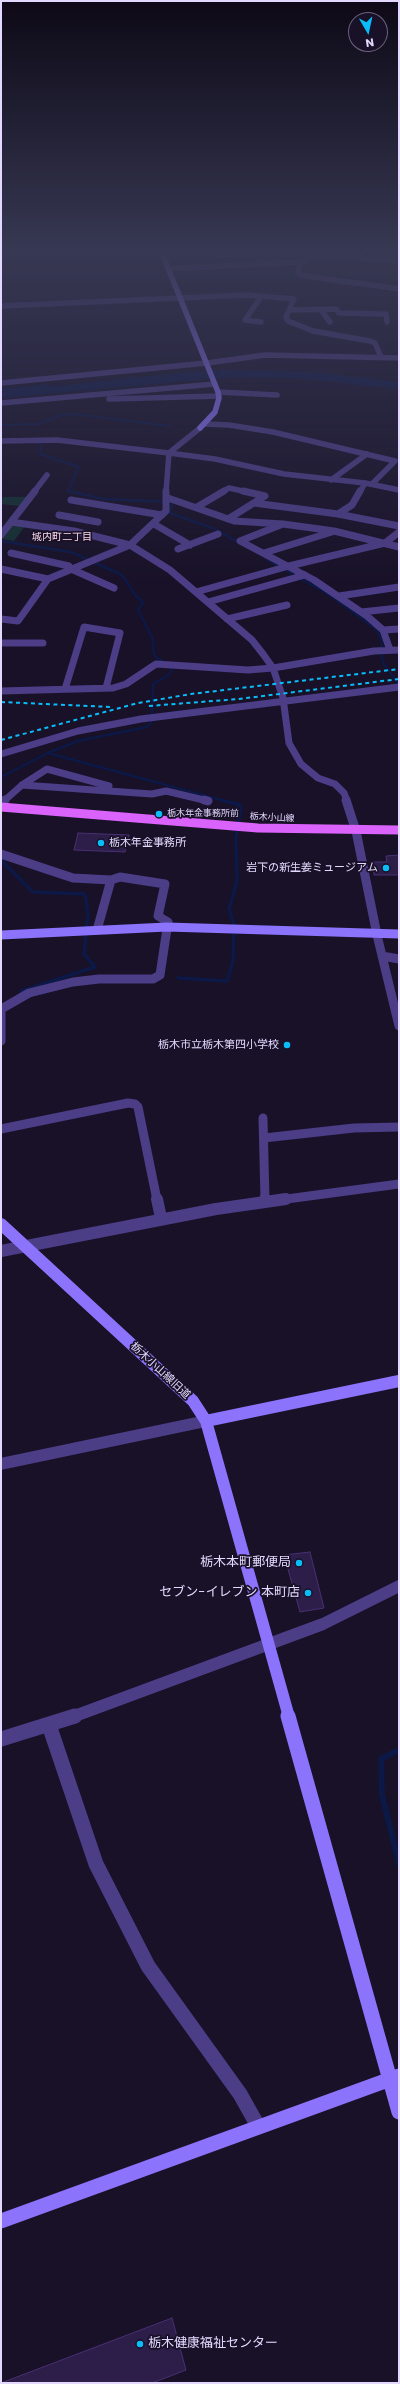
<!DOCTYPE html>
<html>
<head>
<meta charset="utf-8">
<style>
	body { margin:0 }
	#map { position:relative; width:400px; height:2384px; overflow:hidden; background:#181128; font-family:Poppins,sans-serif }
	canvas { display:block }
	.frame { position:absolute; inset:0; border:2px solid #e3d9fe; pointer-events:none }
	.north { position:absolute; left:348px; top:12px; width:40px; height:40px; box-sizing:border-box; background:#181128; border:1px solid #69617e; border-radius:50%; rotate:171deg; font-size:11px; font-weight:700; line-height:16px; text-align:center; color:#e3d9fe }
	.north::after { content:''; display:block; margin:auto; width:14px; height:18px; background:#0abdf9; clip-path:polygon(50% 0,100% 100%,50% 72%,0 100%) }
</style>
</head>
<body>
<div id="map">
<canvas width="400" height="2384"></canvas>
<div class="frame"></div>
<div class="north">N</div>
</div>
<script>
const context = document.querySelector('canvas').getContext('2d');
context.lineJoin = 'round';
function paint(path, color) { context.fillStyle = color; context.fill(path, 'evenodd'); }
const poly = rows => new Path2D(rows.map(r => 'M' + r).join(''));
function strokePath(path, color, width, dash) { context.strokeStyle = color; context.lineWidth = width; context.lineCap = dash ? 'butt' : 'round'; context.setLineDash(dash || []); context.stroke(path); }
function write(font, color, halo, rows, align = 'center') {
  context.font = font + ' Poppins,"Noto Sans JP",sans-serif'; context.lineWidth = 3.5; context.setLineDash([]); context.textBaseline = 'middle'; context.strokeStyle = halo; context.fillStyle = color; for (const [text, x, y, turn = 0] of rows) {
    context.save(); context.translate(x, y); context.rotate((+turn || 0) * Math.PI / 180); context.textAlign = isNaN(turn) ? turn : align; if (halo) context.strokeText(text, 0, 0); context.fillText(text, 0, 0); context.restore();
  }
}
paint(poly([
	[3,497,27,497,20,506,1,504],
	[13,524,25,526,14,541,2,539]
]), '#142f32');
paint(poly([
	[228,370,309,372,337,375,399,382,399,389,292,378,232,377,1,398,1,393,38,388,187,372]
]), '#0c1846');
strokePath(poly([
	[1,425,38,424,61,415,73,414,170,426],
	[37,443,42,443,40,454,79,467,68,491,73,492]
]), '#0c1846', 2);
strokePath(poly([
	[68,491,103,499,173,502,170,513,215,529,241,544],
	[1,541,71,552,122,575,136,596,143,602,138,610,152,637,154,655,172,669,169,675,153,684,152,721,147,727,78,741,48,753,1,777],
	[266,559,328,594,376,629,382,641,381,654,384,664,399,685],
	[48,753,225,801]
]), '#0c1846', 2.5);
strokePath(poly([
	[1,860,33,892,85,894,88,913,84,954,95,967,21,991],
	[178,978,227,981,233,962,234,925,229,909,237,881,236,837,241,809,240,805,221,800]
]), '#0c1846', 3.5);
strokePath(poly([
	[399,1750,381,1759,382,1795,399,1864]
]), '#0c1846', 6);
paint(poly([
	[48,384,55,388,53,391,1,397,1,389,48,384]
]), '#0c1846');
const building = poly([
	[78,833,129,835,125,852,74,850,78,833],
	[399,855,399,875,374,875,373,862,387,862,386,856,399,855],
	[310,1552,324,1608,300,1612,284,1555,310,1552],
	[172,2318,186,2370,152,2383,1,2383,172,2318]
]);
paint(building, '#2d1d49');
strokePath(building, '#483074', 1);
strokePath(poly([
	[301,262,298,272,301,275,354,283,350,282],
	[168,269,301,262,314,255,399,261],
	[350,282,399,289],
	[261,297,245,320,261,322],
	[1,306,247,295,294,299,286,317,288,321,313,331,370,341,375,343,381,357],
	[289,310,336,309,339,313,386,314,387,322],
	[321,310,330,322],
	[1,383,207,363,265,355,399,358],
	[218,392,277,395],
	[109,399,219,396],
	[1,403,215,384],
	[204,424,229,425,273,432,395,461,372,484],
	[1,441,57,440,169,453,215,459,284,474,365,483,399,490],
	[331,480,367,454],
	[34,492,47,475],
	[166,492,169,453,200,428],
	[222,492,229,488,247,492],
	[360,492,365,483]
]), '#4b3d86', 5.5);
strokePath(poly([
	[168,498,234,521,283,524,240,541,314,580,367,616,383,630,390,650],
	[71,500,162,515],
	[254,503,338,514,399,526],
	[197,507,224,491],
	[338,514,352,505,360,491],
	[59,515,98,522],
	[228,519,265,496,243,491],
	[11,522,74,531,130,545,170,570,252,640,263,654,273,668,283,698,289,743,301,764,318,778,335,784,344,793,347,801],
	[154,524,190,545],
	[283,524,334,531,399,547],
	[1,535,35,491],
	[178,549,218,534],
	[11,553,69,566,71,569,114,588],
	[264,553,332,532],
	[1,569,48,579],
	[196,592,289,566,385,543,399,532],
	[339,596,399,587],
	[208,602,305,575],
	[361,612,399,608],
	[1,619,18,621,48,579,130,545,166,511,166,491],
	[227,619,287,605],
	[383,630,399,629],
	[1,643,43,643],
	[65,689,84,627,120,633,106,688],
	[1,691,113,688,126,684,156,664,248,670,273,668,374,651,399,650],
	[1,754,78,731,141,719,399,687],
	[22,785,152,794,166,791,208,801],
	[4,801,22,785,47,769,109,786]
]), '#4b3d86', 7);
strokePath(poly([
	[204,800,208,801],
	[346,800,356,831,377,935,399,1026],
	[1,804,5,800],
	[1,854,73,878,111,880,97,930],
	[382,956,399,959],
	[1,1041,1,1009,29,993,73,982,99,979,153,979,160,975,168,922,158,916,165,884,120,877,111,880],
	[263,1118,265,1200],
	[1,1129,128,1103,135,1104,138,1107,157,1200],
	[264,1138,354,1128,399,1127],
	[279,1200,399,1184]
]), '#4b3d86', 9);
strokePath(poly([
	[157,1199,161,1218],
	[265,1199,265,1201],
	[1,1251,216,1209,286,1199],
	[1,1464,206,1421],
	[72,1717,323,1624,399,1586]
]), '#4b3d86', 12);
strokePath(poly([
	[49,1725,96,1864,148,1966,240,2094,258,2126],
	[1,1739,75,1716]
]), '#4b3d86', 15);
strokePath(poly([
	[162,253,218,392,219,398,215,412,200,428]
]), '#8b73fc', 5.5);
strokePath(poly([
	[1,935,167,927,399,934]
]), '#8b73fc', 9);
strokePath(poly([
	[1,1224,193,1401,206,1421,289,1717],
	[206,1421,399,1381]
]), '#8b73fc', 12);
strokePath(poly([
	[288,1716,399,2112],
	[1,2221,399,2076]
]), '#8b73fc', 15);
strokePath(poly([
	[1,807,258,828,399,830]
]), '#da63fb', 9);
strokePath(poly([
	[1,702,111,707],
	[149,706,239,699,399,679],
	[1,740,138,703,191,694,399,669]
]), '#0abdf9', 2, [4, 3.5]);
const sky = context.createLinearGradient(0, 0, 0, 586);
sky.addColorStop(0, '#0d0916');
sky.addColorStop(0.43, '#373853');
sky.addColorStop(1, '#37385300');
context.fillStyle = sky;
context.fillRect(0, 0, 400, 586);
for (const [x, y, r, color] of [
	[159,814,4,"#0abdf9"],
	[101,843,4,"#0abdf9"],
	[386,868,4,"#0abdf9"],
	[287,1045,4,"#0abdf9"],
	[299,1563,4,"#0abdf9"],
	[308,1593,4,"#0abdf9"],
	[140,2344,4,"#0abdf9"]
]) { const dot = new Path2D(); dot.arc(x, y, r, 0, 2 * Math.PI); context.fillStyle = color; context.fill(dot); strokePath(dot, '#181128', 1.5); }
write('9px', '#e3d9fe', '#181128', [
	["栃木年金事務所前",167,814]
], 'left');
write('9px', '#e3d9fe', '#181128', [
	["栃木小山線",272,818,3]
]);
write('10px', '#fedbec', '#181128', [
	["城内町二丁目",62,537]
]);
write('11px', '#e3d9fe', '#181128', [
	["栃木年金事務所",109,843,"left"],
	["岩下の新生姜ミュージアム",378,868],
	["栃木市立栃木第四小学校",279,1045]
], 'right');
write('11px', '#e3d9fe', '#181128', [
	["栃木小山線旧道",160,1371,43]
]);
write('13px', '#e3d9fe', '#181128', [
	["栃木本町郵便局",291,1563],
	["セブン-イレブン 本町店",300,1593],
	["栃木健康福祉センター",148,2344,"left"]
], 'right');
</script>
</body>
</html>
